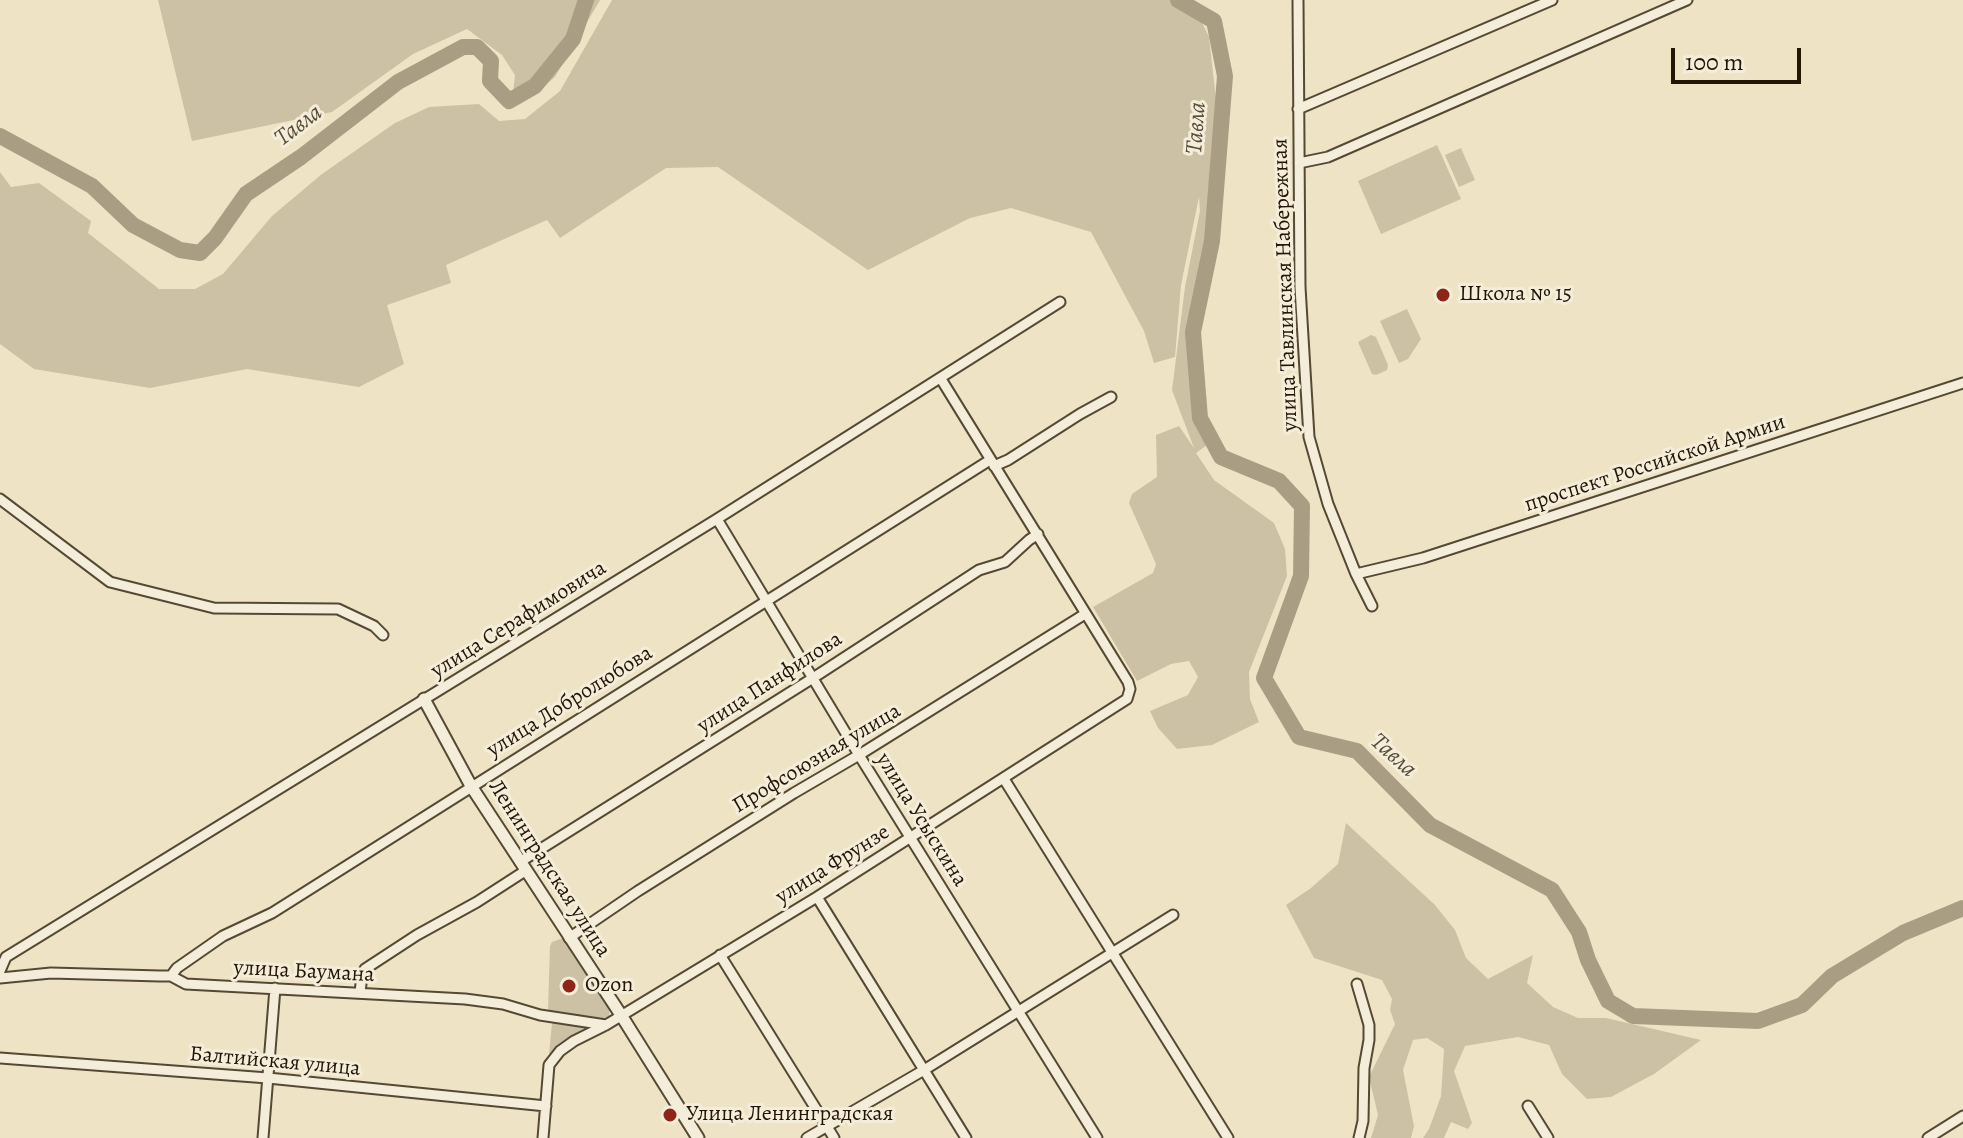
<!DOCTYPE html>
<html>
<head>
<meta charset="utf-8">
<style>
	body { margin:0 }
	#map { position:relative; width:1963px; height:1138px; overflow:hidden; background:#eee4c5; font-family:Alegreya,serif }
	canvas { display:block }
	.scale { position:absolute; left:1671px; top:48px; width:130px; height:36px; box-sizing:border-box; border:4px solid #241504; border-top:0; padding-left:10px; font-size:24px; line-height:28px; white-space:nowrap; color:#241504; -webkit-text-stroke:6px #f4edd9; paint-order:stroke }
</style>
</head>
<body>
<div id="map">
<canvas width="1963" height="1138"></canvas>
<div class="scale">100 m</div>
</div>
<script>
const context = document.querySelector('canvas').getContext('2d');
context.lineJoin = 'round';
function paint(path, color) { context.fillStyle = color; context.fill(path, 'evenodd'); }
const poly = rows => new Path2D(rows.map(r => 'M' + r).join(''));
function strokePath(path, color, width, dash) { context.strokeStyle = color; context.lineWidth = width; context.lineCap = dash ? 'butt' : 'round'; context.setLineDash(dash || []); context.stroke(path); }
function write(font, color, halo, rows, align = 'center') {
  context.font = font + ' Alegreya,serif'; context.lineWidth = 6; context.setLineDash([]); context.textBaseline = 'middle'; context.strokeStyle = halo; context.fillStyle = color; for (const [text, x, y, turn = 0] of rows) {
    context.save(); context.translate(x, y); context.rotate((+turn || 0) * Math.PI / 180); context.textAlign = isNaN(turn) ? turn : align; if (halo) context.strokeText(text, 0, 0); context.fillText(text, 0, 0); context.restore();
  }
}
paint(poly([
	[158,0,600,0,555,77,531,97,513,94,515,75,502,55,467,29,413,54,332,112,192,141],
	[612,0,1191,0,1209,37,1216,99,1223,196,1199,340,1190,381,1217,438,1196,453,1214,480,1274,523,1285,549,1287,576,1249,672,1250,699,1259,722,1212,745,1177,749,1158,728,1150,711,1188,695,1198,677,1189,661,1171,664,1137,681,1093,607,1153,573,1156,564,1129,503,1132,494,1157,477,1156,435,1179,426,1194,448,1172,390,1185,287,1200,211,1199,197,1181,285,1175,357,1154,363,1144,331,1091,232,1011,208,970,218,868,270,718,167,666,168,560,238,547,220,446,265,451,283,387,305,404,364,359,387,247,369,150,388,34,369,0,344,0,172,11,187,39,183,91,221,88,233,159,289,195,289,223,274,272,216,322,174,395,123,429,107,479,104,499,121,525,119,560,91],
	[1437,145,1461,199,1381,234,1358,181],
	[1461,148,1475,180,1459,187,1445,155],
	[1407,309,1421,339,1408,359,1399,363,1380,321],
	[1371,335,1376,337,1388,365,1387,370,1376,375,1372,374,1358,342],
	[1346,823,1435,905,1455,930,1466,958,1488,979,1533,955,1527,983,1553,1007,1578,1018,1606,1018,1701,1040,1654,1074,1611,1097,1587,1099,1562,1074,1549,1045,1518,1037,1465,1046,1454,1071,1472,1123,1468,1129,1451,1122,1444,1138,1423,1138,1429,1129,1441,1096,1444,1049,1427,1038,1413,1040,1403,1070,1414,1126,1411,1138,1371,1138,1378,1115,1369,1077,1395,1024,1390,1010,1392,999,1382,980,1314,958,1286,905,1311,888,1338,864],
	[563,938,599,989,610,1008,609,1016,599,1020,552,1014,548,1010,550,946,552,942],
	[552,1023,593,1028,549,1054]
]), '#ccc1a4');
strokePath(poly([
	[1178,0,1214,21,1225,76,1212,241,1193,332,1200,418,1221,457,1279,481,1302,506,1301,576,1264,678,1299,737,1357,751,1430,825,1552,890,1579,932,1588,960,1608,1001,1633,1016,1758,1021,1802,1005,1832,976,1903,933,1963,908],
	[0,136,92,186,133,225,180,250,200,253,215,238,246,194,301,157,398,82,463,47,477,47,491,61,490,81,509,101,535,86,573,39,586,0]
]), '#a99e83', 16);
const minor = poly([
	[1298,0,1300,287,1309,437,1328,504,1356,574,1372,606],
	[1298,109,1552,0],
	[1299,163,1328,157,1687,0],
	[994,466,1008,460,1080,414,1111,397],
	[0,499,110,582,214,608,338,609,374,626,383,635],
	[717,519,859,755,1097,1138],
	[1356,574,1423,558,1963,383],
	[1004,779,1228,1138],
	[520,862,813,678,979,570,1005,562,1029,540,1038,534],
	[817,897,966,1138],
	[569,938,638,891,794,793,859,755,1085,614],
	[720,955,834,1138],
	[0,971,6,957,717,519,1060,302],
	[171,976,177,968,223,936,272,913,990,460],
	[0,978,51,973,160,976,171,976,186,984,465,999,503,1004,540,1015,606,1025],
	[1357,984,1369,1025,1369,1040,1364,1068,1363,1121,1359,1138],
	[360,992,362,976,365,969,417,935,477,902,525,871],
	[0,1058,268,1078,546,1106],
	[1528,1106,1548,1138],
	[263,1138,275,988],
	[543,1138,549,1065,560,1051,574,1041,606,1025,817,897,1127,699,1130,689,1128,682,941,379],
	[807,1138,924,1070,1173,915],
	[1928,1138,1963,1116]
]);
const tertiary = poly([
	[424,699,471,786,621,1015,698,1138]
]);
strokePath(minor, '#564934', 13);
strokePath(tertiary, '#564934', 15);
strokePath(minor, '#f4edd9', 9);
strokePath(tertiary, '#f4edd9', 11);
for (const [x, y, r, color] of [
	[1443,295,8,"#8f2418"],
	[569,986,8,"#8f2418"],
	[670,1115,8,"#8f2418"]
]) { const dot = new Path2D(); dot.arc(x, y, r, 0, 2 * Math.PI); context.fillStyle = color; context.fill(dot); strokePath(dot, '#f4edd9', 3); }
write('22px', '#241504', '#f4edd9', [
	["улица Тавлинская Набережная",1286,285,-92],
	["проспект Российской Армии",1655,464,-18],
	["улица Серафимовича",519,620,-32],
	["улица Панфилова",770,683,-33],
	["улица Добролюбова",570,702,-32],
	["Профсоюзная улица",817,759,-31],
	["улица Усыскина",921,820,58],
	["улица Фрунзе",833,865,-32],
	["Ленинградская улица",549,869,57],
	["улица Баумана",304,972,3],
	["Балтийская улица",275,1062,5]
]);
write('22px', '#241504', '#f4edd9', [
	["Школа № 15",1459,295],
	["Ozon",585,986],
	["Улица Ленинградская",686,1115]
], 'left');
write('italic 24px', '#594c37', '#f4edd9', [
	["Тавла",299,126,-37],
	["Тавла",1197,128,-86],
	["Тавла",1393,756,42]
]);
</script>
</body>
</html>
